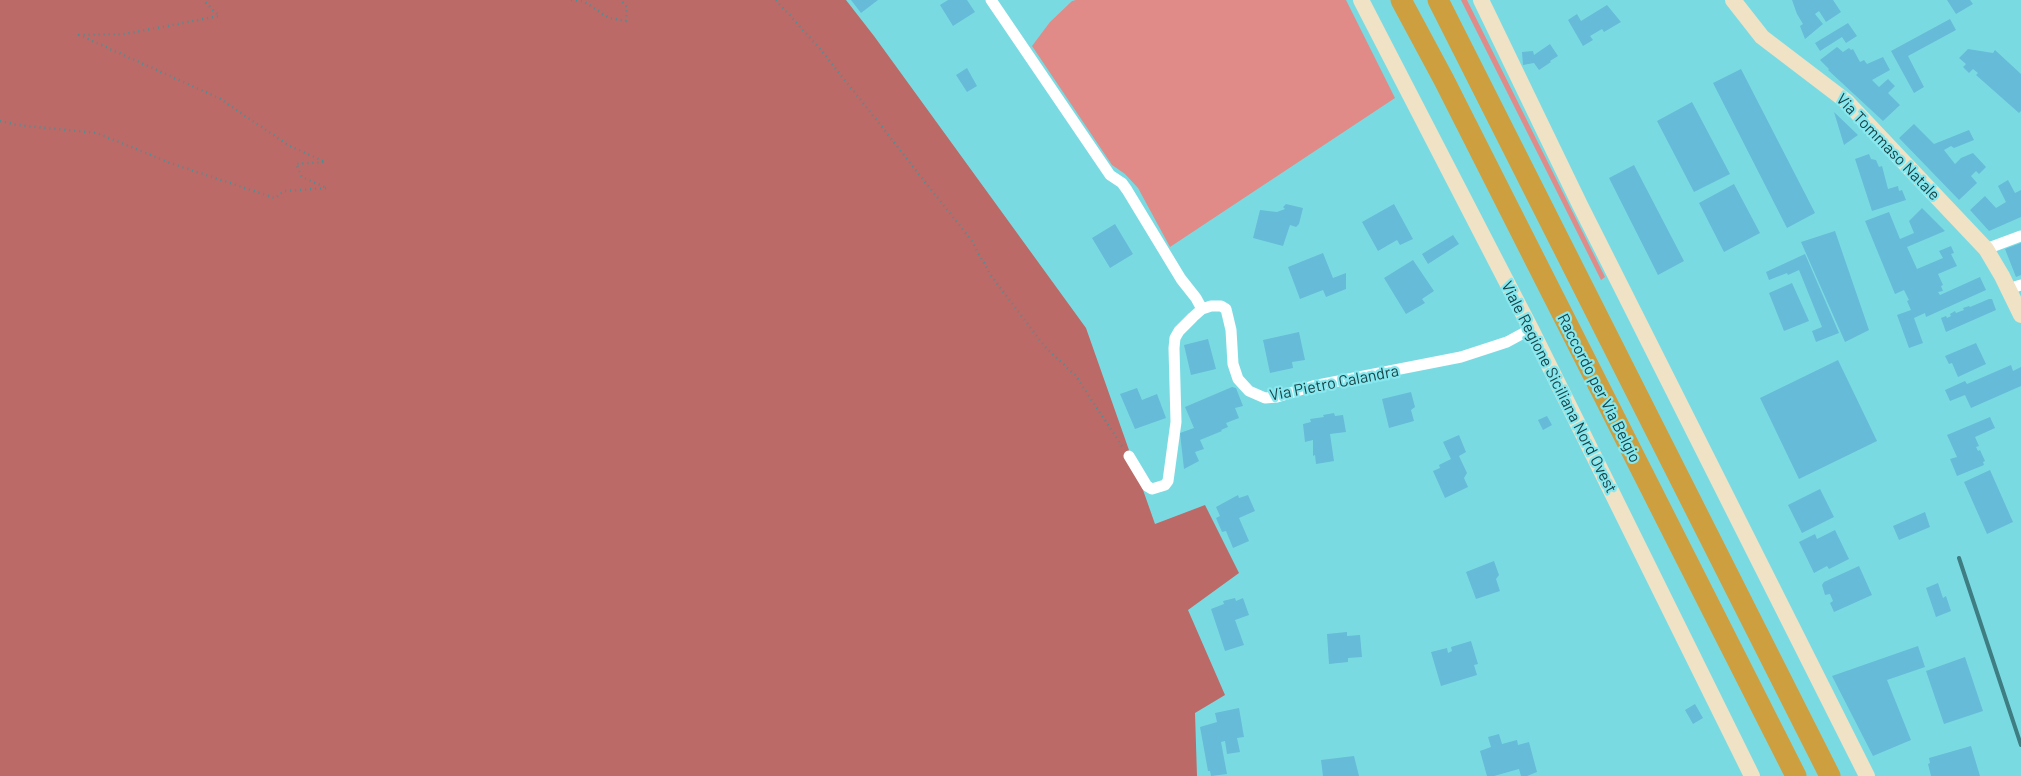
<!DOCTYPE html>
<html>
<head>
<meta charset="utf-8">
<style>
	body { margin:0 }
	canvas { display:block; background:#7adae2 }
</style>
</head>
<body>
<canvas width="2021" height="776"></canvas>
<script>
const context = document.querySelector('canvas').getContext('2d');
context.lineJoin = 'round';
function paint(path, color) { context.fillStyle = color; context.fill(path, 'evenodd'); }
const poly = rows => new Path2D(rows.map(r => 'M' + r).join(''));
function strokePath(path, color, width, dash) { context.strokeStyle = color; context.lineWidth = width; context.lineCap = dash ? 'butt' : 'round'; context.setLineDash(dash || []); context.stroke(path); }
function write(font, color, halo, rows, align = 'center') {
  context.font = font + ' Barlow,sans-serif'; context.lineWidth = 4.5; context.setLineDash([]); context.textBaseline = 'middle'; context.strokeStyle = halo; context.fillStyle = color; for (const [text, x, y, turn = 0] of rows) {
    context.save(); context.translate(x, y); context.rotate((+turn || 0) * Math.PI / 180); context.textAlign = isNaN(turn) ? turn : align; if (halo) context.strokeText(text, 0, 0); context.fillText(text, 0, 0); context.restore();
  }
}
paint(poly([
	[1076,0,1346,0,1395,98,1170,247,1138,188,1125,174,1112,165,1032,46,1050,22,1072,1],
	[1461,0,1467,0,1605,277,1601,280]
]), '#e08b87');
paint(poly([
	[0,0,846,0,874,36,1086,328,1155,524,1205,505,1239,573,1188,610,1225,695,1195,713,1197,776,0,776]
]), '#bc6a67');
paint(poly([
	[851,0,878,0,861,13],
	[948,0,967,0,975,12,953,26,940,5],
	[1792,0,1833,0,1841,12,1826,22,1819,11,1815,14,1823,24,1805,39,1800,26,1803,24,1797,14],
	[1947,0,1970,0,1973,4,1956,14],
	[1607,5,1621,22,1604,32,1602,29,1590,36,1593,40,1583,46,1568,20,1577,14,1581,21],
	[1950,19,1956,30,1908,56,1924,87,1914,93,1891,51],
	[1848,23,1857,36,1846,43,1842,37,1820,51,1815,43],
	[1550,44,1558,56,1550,61,1551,62,1539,70,1534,63,1523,65,1522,52,1533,51,1534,55],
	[1837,47,1843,52,1849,48,1851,50,1853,49,1860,62,1864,60,1867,64,1883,57,1890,70,1872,80,1879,87,1888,79,1895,86,1888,93,1900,105,1883,121,1828,70,1829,69,1820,60],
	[1968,49,1993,53,1995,50,2021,74,2021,111,2019,113,1976,75,1978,73,1973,69,1969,73,1963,67,1966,64,1959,58],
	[967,68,977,86,967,92,956,75],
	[1741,69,1815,213,1787,228,1713,83],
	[1692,102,1730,174,1694,192,1657,121],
	[1834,112,1858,135,1844,145],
	[1914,124,1934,144,1969,130,1974,140,1954,148,1951,146,1944,150,1955,164,1961,158,1973,153,1986,167,1979,174,1976,171,1971,176,1977,183,1959,200,1899,138],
	[1869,154,1871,159,1876,160,1879,167,1882,166,1888,189,1898,186,1899,191,1902,190,1906,200,1872,211,1855,159],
	[1634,165,1684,261,1658,275,1609,178],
	[2008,180,2015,193,2021,190,2021,217,1989,231,1970,210,1985,196,1996,208,2006,202,1998,186],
	[1734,184,1760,233,1724,252,1699,203],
	[1286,204,1303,208,1299,224,1296,227,1290,225,1283,246,1253,238,1260,210,1277,212,1285,209,1283,207],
	[1394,204,1413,239,1400,245,1397,240,1378,251,1362,222],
	[1922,208,1945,231,1907,247,1917,269,1943,258,1939,251,1951,246,1954,253,1951,254,1957,266,1938,274,1943,285,1941,286,1943,291,1938,292,1940,295,1980,277,1986,290,1926,317,1925,313,1914,318,1923,343,1909,348,1897,315,1911,310,1907,301,1909,300,1904,290,1895,294,1865,221,1889,212,1900,239,1914,233,1909,221],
	[1115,224,1133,254,1110,268,1092,238],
	[1835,231,1869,330,1845,342,1801,242],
	[1453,235,1459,244,1428,264,1422,254],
	[2021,243,2021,275,2016,277,2005,249],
	[1323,253,1333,278,1346,273,1346,289,1326,297,1323,290,1300,299,1288,267],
	[1805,254,1839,333,1816,342,1812,331,1822,327,1799,270,1788,275,1787,273,1769,280,1766,272],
	[1413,260,1434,291,1422,299,1425,303,1406,314,1384,278],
	[1792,283,1809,321,1784,331,1769,293],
	[1989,299,1992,299,1996,310,1946,332,1941,318,1946,316,1947,318,1951,316,1950,314,1955,311,1956,313,1964,310,1963,308,1969,306,1970,307],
	[1299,332,1305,360,1292,362,1293,368,1270,373,1263,340],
	[1208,339,1216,369,1191,375,1184,345],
	[1976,343,1986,364,1958,377,1952,363,1949,364,1945,356],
	[1838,360,1877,441,1799,479,1760,398],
	[2011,365,2013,371,2021,367,2021,386,1971,408,1965,395,1950,401,1945,390,1965,381,1967,384],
	[1232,387,1236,388,1243,406,1235,408,1239,418,1226,423,1228,427,1221,430,1222,431,1200,440,1204,449,1195,452,1199,461,1184,469,1180,433,1194,428,1185,407],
	[1137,388,1142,400,1157,394,1166,418,1135,429,1120,394],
	[1411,392,1415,407,1411,410,1414,421,1389,428,1382,399],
	[1334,413,1335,416,1343,415,1346,432,1330,434,1334,461,1316,464,1315,455,1313,456,1313,440,1305,442,1303,424,1311,422,1310,419,1324,417,1323,415],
	[1547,416,1552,425,1543,430,1538,420],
	[1990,417,1995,428,1975,437,1979,446,1976,447,1978,451,1980,450,1985,461,1983,462,1984,465,1957,476,1950,459,1957,457,1947,435],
	[1459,435,1466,452,1459,456,1467,473,1464,478,1468,487,1445,498,1433,471,1440,468,1439,465,1451,459,1443,442],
	[1990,470,2013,522,1987,534,1964,482],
	[1820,489,1834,517,1802,533,1788,505],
	[1238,495,1239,498,1248,495,1255,511,1239,518,1249,541,1233,548,1226,531,1222,532,1216,518,1220,516,1216,507],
	[1925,512,1930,527,1899,540,1893,526],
	[1835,530,1849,559,1829,569,1827,566,1814,573,1799,542,1815,534,1817,539],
	[1494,561,1499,575,1496,579,1500,591,1476,599,1466,572],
	[1859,566,1872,595,1834,612,1830,603,1833,601,1830,594,1825,595,1822,585,1824,582],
	[1938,583,1943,598,1946,596,1951,611,1936,617,1926,588],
	[1235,598,1236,601,1243,598,1249,615,1235,620,1244,645,1225,651,1211,609,1224,604,1223,601],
	[1347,632,1347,636,1360,635,1362,657,1348,658,1348,662,1329,664,1327,634],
	[1471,641,1478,664,1474,665,1477,675,1441,686,1431,652,1447,648,1448,653,1452,651,1451,647],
	[1918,646,1925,667,1887,680,1911,740,1873,756,1832,676],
	[1965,657,1983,711,1944,724,1926,671],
	[1695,704,1703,718,1693,724,1685,710],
	[1239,708,1244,737,1237,738,1240,752,1227,754,1225,741,1221,742,1227,774,1211,776,1210,771,1208,771,1200,727,1217,722,1215,713],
	[1499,734,1502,744,1517,740,1518,745,1529,742,1537,772,1527,776,1521,776,1519,769,1494,776,1487,776,1480,751,1491,747,1488,737],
	[1971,746,1980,776,1931,776,1928,764,1930,763,1929,758],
	[1354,756,1359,776,1323,776,1321,760]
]), '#66bbd8');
strokePath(poly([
	[571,0,583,1,609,18,626,21,627,7,621,0],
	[776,0,822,51,971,240,990,274,1045,347,1075,375,1122,446],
	[0,121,17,125,97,133,170,163,275,198,284,191,327,188,302,177,296,164,325,162,288,145,219,98,79,35,125,34,219,16,203,0]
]), '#4a8f95', 2.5, [1, 4]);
strokePath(poly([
	[991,0,1110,175,1122,183,1127,190,1181,279,1196,298,1202,309],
	[1986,249,2021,236],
	[2008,289,2021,285],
	[1129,456,1147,486,1152,489,1165,485,1168,481,1176,422,1174,348,1175,338,1179,331,1193,317,1202,309,1211,306,1221,306,1226,309,1231,330,1233,364,1238,379,1249,391,1265,398,1277,397,1313,386,1461,357,1507,342,1531,329]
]), '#fff', 11);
strokePath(poly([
	[1361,0,1531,329,1752,776],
	[1481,0,1580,205,1867,776],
	[1733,0,1762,37,1846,101,1986,249,2002,276,2021,315]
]), '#f0e2c5', 16);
strokePath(poly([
	[1401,0,1444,80,1796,776],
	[1438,0,1830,776]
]), '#ce9f3e', 21);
strokePath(poly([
	[1959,558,2021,745]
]), '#3e7d82', 4);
write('16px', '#194346', '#87e8ef', [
	["Via Tommaso Natale",1888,147,46],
	["Via Pietro Calandra",1334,383,-11],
	["Viale Regione Siciliana Nord Ovest",1559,387,63],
	["Raccordo per Via Belgio",1599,388,63]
]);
</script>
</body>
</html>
